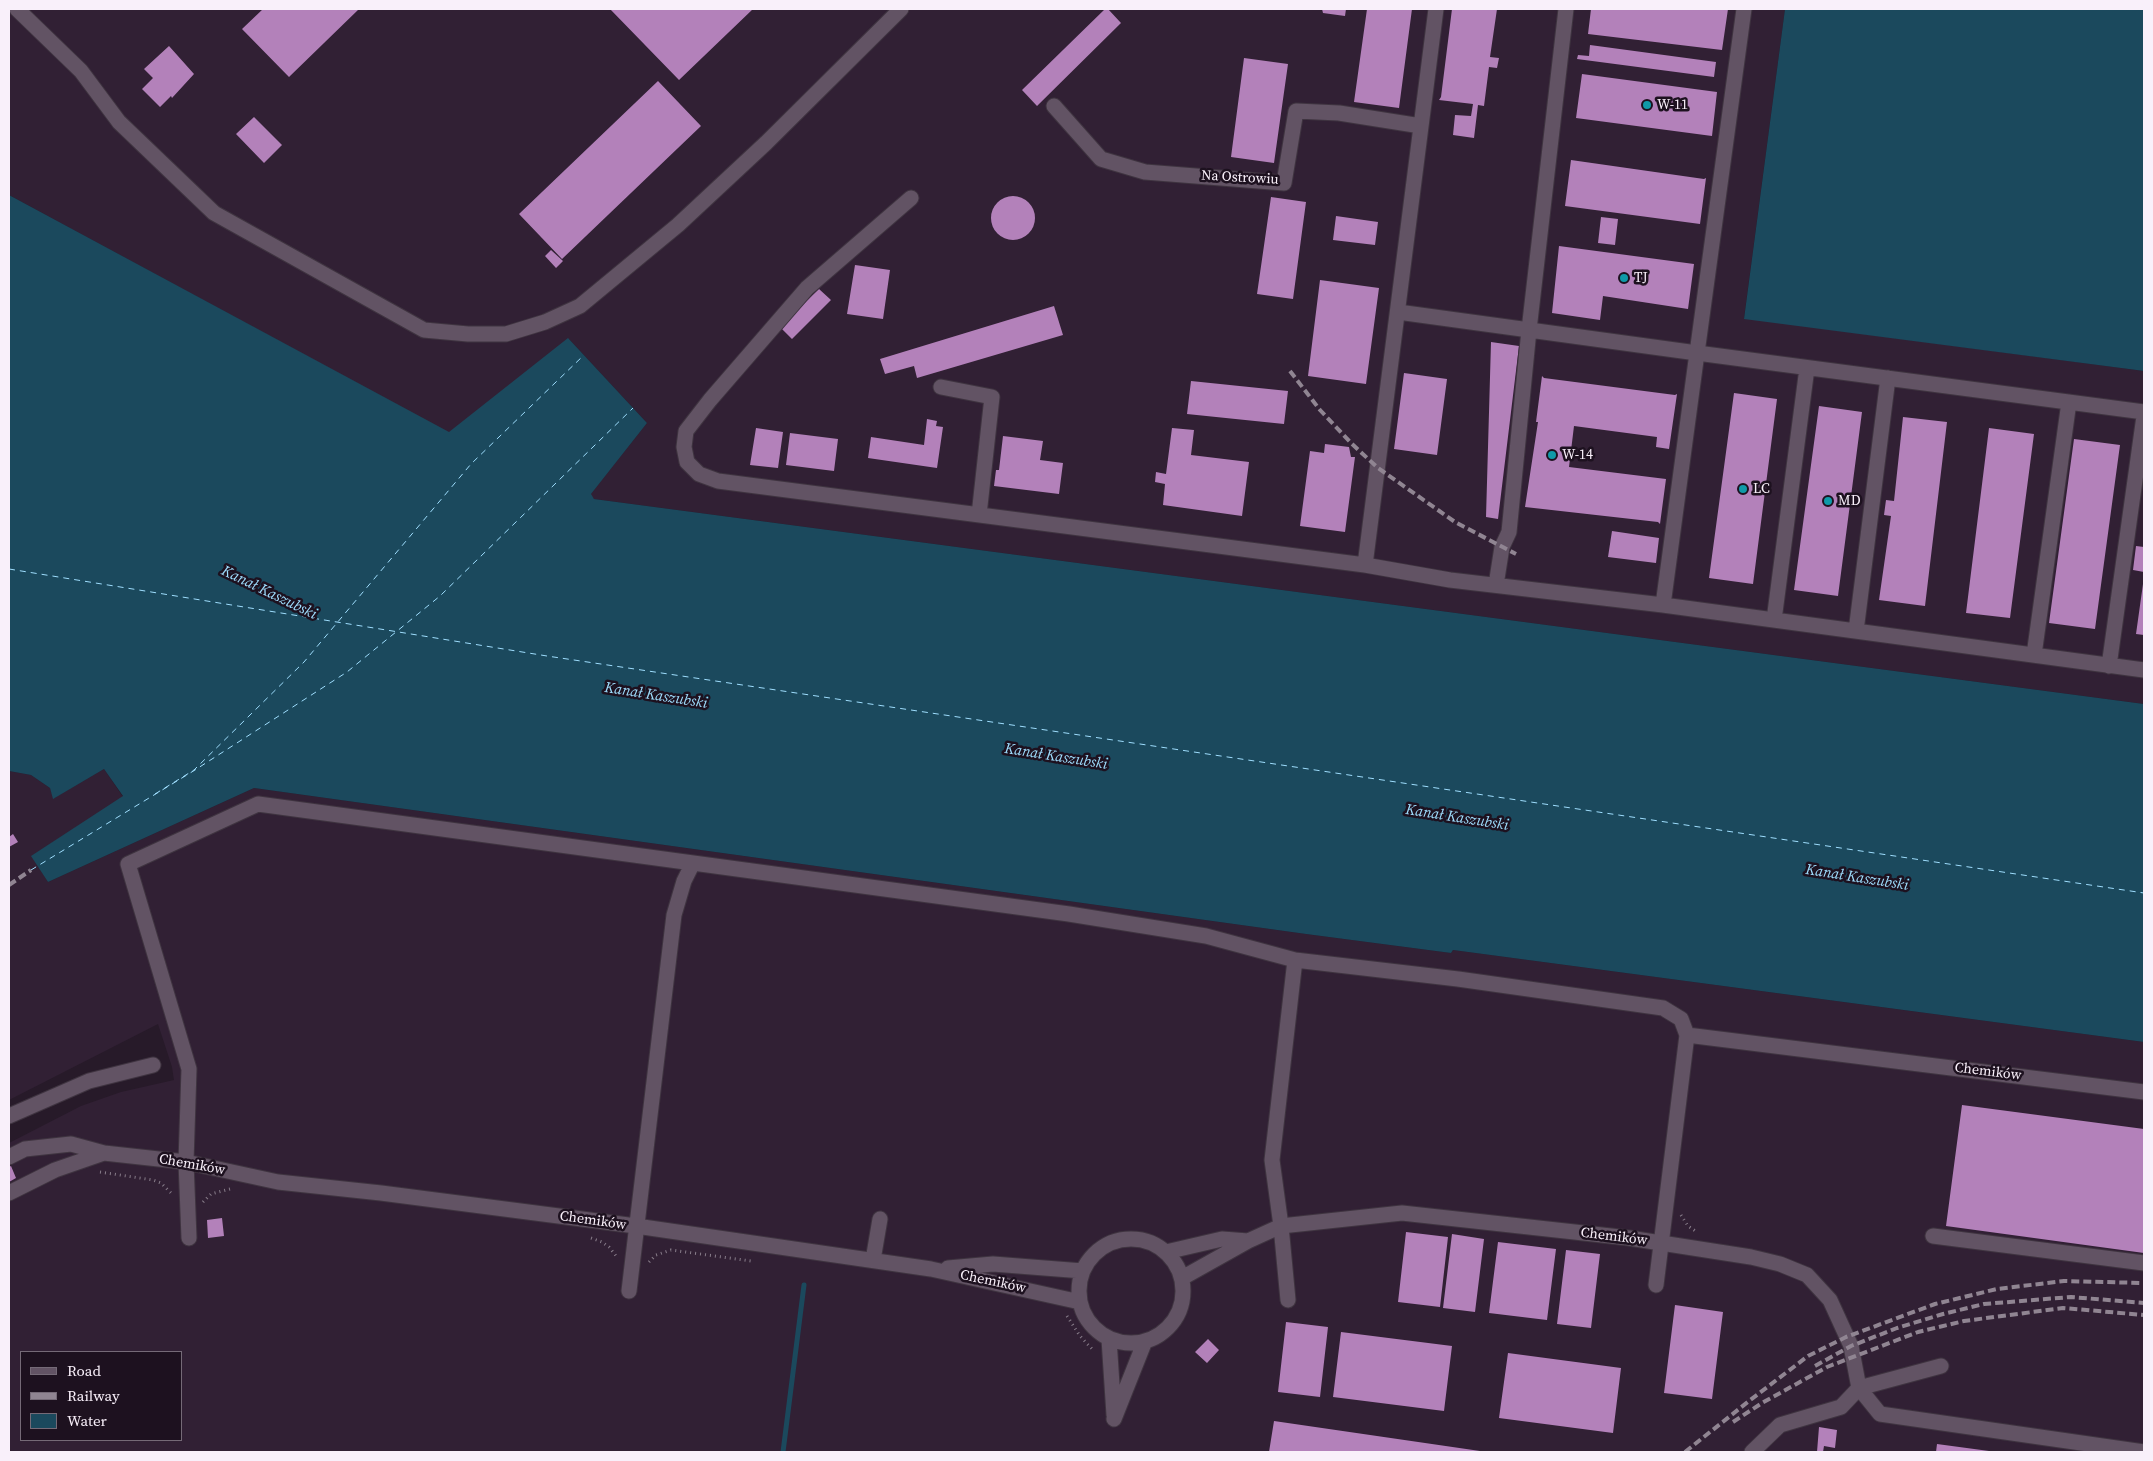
<!DOCTYPE html>
<html>
<head>
<meta charset="utf-8">
<style>
	body { margin:0 }
	#map { position:relative; width:2153px; height:1461px; overflow:hidden; background:#271a29; font-family:"Source Serif 4",serif }
	canvas { display:block }
	.frame { position:absolute; inset:0; border:10px solid #f9f0fa; pointer-events:none }
	.legend { position:absolute; left:20px; top:1351px; width:162px; height:90px; box-sizing:border-box; background:#1d111f; border:1px solid #756a77; margin:0; padding:6px 9px; list-style:none; font-size:15px; color:#f9f0fa }
	.legend li { display:flex; align-items:center; gap:10px; height:25px }
	.legend b { width:25px; border:1px solid #756a77 }
</style>
</head>
<body>
<div id="map">
<canvas width="2153" height="1461"></canvas>
<div class="frame"></div>
<ul class="legend">
<li><b style="height:6px;background:#625364"></b>Road</li>
<li><b style="height:6px;background:#908592"></b>Railway</li>
<li><b style="height:14px;background:#1b495d"></b>Water</li>
</ul>
</div>
<script>
const context = document.querySelector('canvas').getContext('2d');
context.lineJoin = 'round';
function paint(path, color) { context.fillStyle = color; context.fill(path, 'evenodd'); }
const poly = rows => new Path2D(rows.map(r => 'M' + r).join(''));
function strokePath(path, color, width, dash) { context.strokeStyle = color; context.lineWidth = width; context.lineCap = dash ? 'butt' : 'round'; context.setLineDash(dash || []); context.stroke(path); }
function write(font, color, halo, rows, align = 'center') {
  context.font = font + ' "Source Serif 4",serif'; context.lineWidth = 5; context.setLineDash([]); context.textBaseline = 'middle'; context.strokeStyle = halo; context.fillStyle = color; for (const [text, x, y, turn = 0] of rows) {
    context.save(); context.translate(x, y); context.rotate((+turn || 0) * Math.PI / 180); context.textAlign = isNaN(turn) ? turn : align; if (halo) context.strokeText(text, 0, 0); context.fillText(text, 0, 0); context.restore();
  }
}
paint(poly([
	[9,9,1785,9,1744,318,2144,371,2144,704,594,499,590,495,647,423,569,339,449,433,9,195],
	[104,769,123,797,32,856,48,882,254,788,1306,934,1451,953,1453,950,2144,1042,2144,1452,9,1452,9,1143,81,1106,121,1092,174,1080,172,1067,158,1024,9,1100,9,771,31,775,50,788,54,798],
	[21,1352,181,1352,181,1440,21,1440]
]), '#312034');
paint(poly([
	[1785,9,2144,9,2144,371,1744,319],
	[9,195,449,432,568,338,647,423,591,494,594,499,2144,704,2144,1042,1453,950,1451,953,1306,934,254,788,48,882,31,856,123,796,104,769,53,799,50,788,31,775,9,771]
]), '#1b495d');
strokePath(poly([
	[783,1452,804,1285]
]), '#1b495d', 5);
strokePath(poly([
	[9,569,547,656,2144,893],
	[155,794,194,770,304,662,471,464,584,355],
	[31,870,195,770,347,672,440,596,633,408]
]), '#9fdefe', 1, [6, 5]);
paint(poly([
	[263,9,359,9,289,77,242,29],
	[610,9,753,9,679,80],
	[1105,9,1108,9,1121,23,1037,106,1022,90],
	[1322,9,1346,9,1345,16,1323,13],
	[1367,9,1412,9,1399,108,1354,102],
	[1452,9,1497,9,1490,57,1499,58,1497,68,1489,67,1484,106,1478,105,1474,138,1453,135,1455,115,1471,116,1473,104,1439,100,1441,97],
	[1591,9,1728,9,1722,50,1588,34],
	[1590,45,1716,62,1714,77,1577,59,1578,55,1589,56],
	[169,46,194,74,172,98,171,96,160,107,142,89,153,78,144,69],
	[1244,58,1288,64,1274,163,1231,157],
	[1582,74,1717,92,1712,136,1576,118],
	[658,81,701,126,562,259,519,214],
	[254,117,282,145,264,163,236,134],
	[1571,160,1704,179,1706,178,1700,224,1565,206],
	'991 218a22 22 0 1 1 44 0a22 22 0 1 1-44 0Z',
	[1271,197,1306,202,1293,299,1257,294],
	[1336,216,1378,222,1375,245,1333,240],
	[1601,217,1618,219,1615,245,1598,243],
	[1559,246,1694,264,1688,309,1603,296,1600,320,1552,313],
	[551,250,563,261,556,268,545,256],
	[855,265,890,270,883,319,847,314],
	[1320,280,1379,288,1366,384,1308,376],
	[819,289,831,300,792,339,780,327],
	[1054,306,1063,335,917,378,914,366,885,374,880,359],
	[1491,342,1519,346,1498,519,1486,517],
	[1404,373,1447,379,1437,455,1394,449],
	[1542,376,1544,378,1675,395,1677,394,1669,449,1656,447,1657,437,1574,426,1569,467,1666,479,1660,524,1658,522,1525,507,1538,422,1536,422],
	[1191,381,1288,391,1284,424,1187,414],
	[1734,393,1777,399,1753,584,1709,578],
	[1819,406,1862,412,1838,596,1794,590],
	[1903,417,1947,422,1925,606,1879,600,1891,516,1884,515,1886,500,1894,501],
	[927,419,937,421,936,426,943,427,937,468,868,458,871,437,924,445],
	[756,428,783,432,778,468,750,465],
	[1172,428,1194,430,1191,455,1249,462,1242,516,1163,505,1165,484,1155,482,1156,472,1166,474],
	[1989,428,2034,434,2010,618,1966,613],
	[790,433,838,439,834,471,786,465],
	[1003,436,1043,441,1040,460,1063,463,1059,494,994,486,996,470,999,470],
	[2074,439,2120,445,2095,629,2049,623],
	[1325,444,1349,447,1351,457,1355,457,1345,532,1300,526,1310,451,1324,453],
	[1612,531,1659,538,1656,563,1608,557],
	[2136,546,2144,547,2144,572,2133,570],
	[2143,584,2144,584,2144,635,2136,634],
	[13,834,18,842,9,847,9,837],
	[1962,1105,2144,1129,2144,1253,1946,1226],
	[11,1166,16,1178,9,1182,9,1167],
	[222,1218,224,1236,208,1238,207,1220],
	[1406,1232,1448,1237,1440,1307,1398,1302],
	[1452,1234,1484,1239,1475,1312,1443,1308],
	[1498,1242,1556,1249,1547,1320,1489,1313],
	[1566,1250,1600,1254,1591,1328,1557,1324],
	[1675,1305,1723,1312,1712,1399,1664,1393],
	[1286,1322,1328,1327,1320,1397,1278,1392],
	[1341,1332,1452,1346,1444,1411,1333,1397],
	[1208,1339,1219,1350,1207,1363,1195,1352],
	[1508,1353,1621,1368,1613,1433,1499,1418],
	[1274,1421,1480,1451,1480,1452,1269,1452],
	[1819,1427,1837,1430,1835,1448,1824,1446,1823,1452,1817,1452],
	[1937,1444,1989,1451,1989,1452,1936,1452]
]), '#b381ba');
const minor = poly([
	[17,9,81,71,119,122,214,213,424,330,468,334,506,334,545,322,580,306,678,225,766,143,901,9],
	[1054,106,1101,159,1145,172,1284,183,1296,111,1339,113,1421,126],
	[911,198,807,288,710,400,686,431,684,447,687,462,699,474,718,481,1365,565,1450,580,1663,605],
	[1398,312,1697,353,1744,9],
	[941,387,992,397,979,515],
	[2144,412,1697,353,1663,605,2144,670],
	[1365,565,1436,9],
	[1496,585,1502,547,1509,532,1529,330,1566,9],
	[1774,620,1807,368],
	[1856,631,1888,378],
	[2034,655,2069,402],
	[2109,666,2144,416],
	[1687,1035,2144,1092],
	[9,1116,89,1081,153,1065],
	[9,1157,25,1149,71,1144,104,1153,186,1162,278,1182,381,1193,636,1226,931,1269,1080,1302],
	[9,1193,55,1170,104,1153],
	[1933,1236,2144,1263],
	[189,1238,186,1162,189,1069,128,864,258,804,693,863],
	'1079 1291a52 52 0 1 1 104 0a52 52 0 1 1-104 0Z',
	[1166,1252,1222,1239,1248,1241],
	[873,1260,880,1219],
	[948,1268,993,1264,1083,1271],
	[1182,1278,1248,1241,1281,1226,1402,1213,1629,1238,1751,1257,1780,1264,1807,1275,1830,1300,1851,1346,1859,1388,1841,1407,1780,1425,1752,1452],
	[629,1291,674,915,684,881,693,863,1069,914,1206,936,1295,960,1458,979,1663,1008,1681,1019,1687,1035,1656,1285],
	[1288,1300,1281,1226,1272,1160,1295,960],
	[1109,1339,1114,1415],
	[1941,1366,1859,1388,1880,1414,2144,1452],
	[1114,1419,1145,1341]
]);
strokePath(minor, '#3f3440', 17);
strokePath(poly([
	[100,1172,153,1180,161,1183,171,1193],
	[203,1202,211,1194,230,1189],
	[1681,1215,1688,1226,1697,1232],
	[591,1238,602,1242,609,1247,617,1257],
	[649,1262,656,1255,671,1250,751,1261],
	[1067,1316,1080,1336,1093,1350]
]), '#887d8a', 3, [1, 4]);
strokePath(minor, '#625364', 15);
strokePath(poly([
	[1290,371,1320,410,1352,444,1378,468,1455,522,1516,554],
	[9,885,31,870],
	[1815,1366,1851,1346,1897,1328,1943,1314,1984,1304,2071,1297,2144,1303],
	[1733,1422,1762,1403,1827,1367,1918,1332,1964,1321,2063,1308,2144,1315],
	[1685,1452,1749,1401,1808,1356,1846,1337,1935,1304,1997,1289,2064,1281,2144,1283]
]), '#908592', 4, [8, 4]);
for (const [x, y, r, color] of [
	[1647,105,5,"#0f9aa8"],
	[1624,278,5,"#0f9aa8"],
	[1552,455,5,"#0f9aa8"],
	[1743,489,5,"#0f9aa8"],
	[1828,501,5,"#0f9aa8"]
]) { const dot = new Path2D(); dot.arc(x, y, r, 0, 2 * Math.PI); context.fillStyle = color; context.fill(dot); strokePath(dot, '#1d111f', 2); }
write('14px', '#f9f0fa', '#1d111f', [
	["W-11",1657,105],
	["TJ",1634,278],
	["W-14",1562,455],
	["LC",1753,489],
	["MD",1838,501]
], 'left');
write('14px', '#f9f0fa', '#1d111f', [
	["Na Ostrowiu",1240,178,3],
	["Chemików",1988,1072,7],
	["Chemików",192,1165,10],
	["Chemików",593,1221,8],
	["Chemików",1614,1237,7],
	["Chemików",993,1282,12]
]);
write('italic 15px', '#9fdefe', '#1d111f', [
	["Kanał Kaszubski",269,593,26],
	["Kanał Kaszubski",656,696,9],
	["Kanał Kaszubski",1056,757,9],
	["Kanał Kaszubski",1457,818,9],
	["Kanał Kaszubski",1857,878,9]
]);
</script>
</body>
</html>
